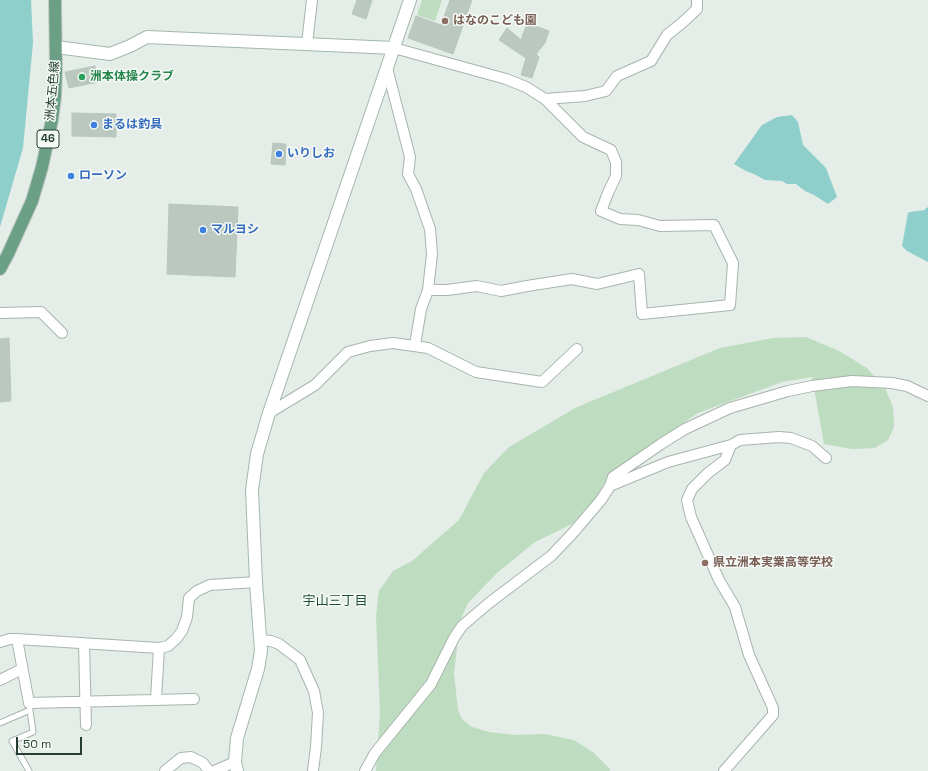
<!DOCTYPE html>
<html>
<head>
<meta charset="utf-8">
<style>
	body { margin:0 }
	#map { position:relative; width:928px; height:771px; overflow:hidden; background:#e4ede7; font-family:"Space Grotesk",sans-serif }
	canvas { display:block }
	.scale { position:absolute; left:16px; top:737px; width:66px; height:18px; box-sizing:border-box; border:2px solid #243e32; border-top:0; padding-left:5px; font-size:12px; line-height:14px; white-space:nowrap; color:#243e32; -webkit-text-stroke:3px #f5faf6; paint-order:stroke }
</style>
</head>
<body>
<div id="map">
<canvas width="928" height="771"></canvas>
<div class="scale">50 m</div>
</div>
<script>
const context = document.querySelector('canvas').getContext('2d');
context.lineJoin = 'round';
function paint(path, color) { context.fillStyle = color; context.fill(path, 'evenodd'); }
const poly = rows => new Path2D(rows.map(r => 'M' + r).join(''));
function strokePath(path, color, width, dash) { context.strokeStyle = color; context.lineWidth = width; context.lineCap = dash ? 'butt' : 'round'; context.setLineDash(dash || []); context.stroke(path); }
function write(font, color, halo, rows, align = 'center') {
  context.font = font + ' "Space Grotesk","Noto Sans JP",sans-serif'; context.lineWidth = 3; context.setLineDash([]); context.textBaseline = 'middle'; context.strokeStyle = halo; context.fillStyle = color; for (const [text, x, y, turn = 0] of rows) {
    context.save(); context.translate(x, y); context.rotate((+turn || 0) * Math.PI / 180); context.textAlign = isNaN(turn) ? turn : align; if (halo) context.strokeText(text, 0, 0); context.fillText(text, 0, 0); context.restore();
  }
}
paint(poly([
	[422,0,442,0,435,21,417,15],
	[806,337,839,351,867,368,885,388,893,407,894,427,888,440,875,448,852,449,824,444,812,377,782,382,698,413,609,474,596,499,572,524,535,542,497,573,468,603,460,621,454,673,458,710,462,719,472,727,489,732,516,735,544,734,574,740,594,753,609,768,610,771,376,771,380,713,376,616,379,591,393,571,412,561,459,520,484,473,509,447,577,407,720,348,773,338]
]), '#beddc0');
paint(poly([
	[0,0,31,0,33,43,23,148,0,227],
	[792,115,798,122,803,145,826,168,837,197,828,204,814,195,805,191,796,184,787,184,782,181,765,180,754,174,746,171,734,164,762,125,777,117],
	[928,207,928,262,907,251,902,246,908,213,910,212,925,210,925,209]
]), '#8fcfcb');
const building = poly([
	[357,0,372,0,366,19,352,14,357,0],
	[450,0,472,0,453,54,408,38,416,16,441,25,450,0],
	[527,23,549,31,545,43,536,54,539,57,532,78,521,75,526,58,499,40,507,28,521,40,527,23],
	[95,66,98,82,69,88,65,72,95,66],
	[72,113,116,114,116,137,72,136,72,113],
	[273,143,286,144,285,165,271,164,273,143],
	[169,204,238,207,235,277,167,274,169,204],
	[9,338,11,401,0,402,0,339,9,338]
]);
paint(building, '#bac8bf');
strokePath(building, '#b7c7bd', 1);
const lane = poly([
	[0,723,30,710],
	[29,771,12,741,33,732,29,703]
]);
const street = poly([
	[307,44,312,0],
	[394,48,506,79,526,87,545,99,583,137,611,150,616,162,616,176,608,193,601,211,620,219,638,220,660,226,714,225,733,263,730,305,642,314,639,274,597,284,572,279,527,286,501,291,477,286,447,290,428,290],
	[387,68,410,157,408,174,416,189,430,229,432,254,428,290,421,309,415,345],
	[545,99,585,96,606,91,617,76,651,61,667,35,682,23,697,9,697,0],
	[0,313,41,312,62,333],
	[269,413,315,385,348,352,370,346,393,343,428,348,476,372,542,382,577,349],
	[610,486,668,462,731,445,740,440,779,437,791,438,812,446,826,458],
	[261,640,271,641,279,644,300,660,314,691,318,713,316,747,313,771],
	[0,642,10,639,17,639],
	[84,643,86,725],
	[0,680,22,669],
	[156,699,159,648],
	[194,699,29,703,17,639,159,648,168,646,176,639,182,631,187,617,189,598,197,591,210,585,256,582],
	[165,771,181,758,191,757,203,763,209,771],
	[214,771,235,762],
	[365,771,375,753,431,684,454,638,462,626,489,603,551,556,572,534,601,500,610,486,613,477,661,444,685,429,730,408,788,391,812,386,852,381,892,383,907,386,928,396],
	[724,771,773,715,773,708,749,655,735,607,719,580,691,517,687,500,692,489,708,473,725,460,731,445]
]);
const secondary = poly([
	[56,47,110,54,130,46,147,37,394,48],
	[237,771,235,762,237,738,258,669,261,651,256,582,252,490,257,454,269,413,410,0]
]);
const primary = poly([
	[0,269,8,254,32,201,42,167,52,120,55,97,56,70,55,0]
]);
strokePath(lane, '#a7b5ad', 7);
strokePath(street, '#a7b5ad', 12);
strokePath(secondary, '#a3b8ac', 14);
strokePath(primary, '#c2c9c6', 14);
strokePath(lane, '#fff', 5);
strokePath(street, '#fff', 10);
strokePath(secondary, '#fff', 12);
strokePath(primary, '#6ba087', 12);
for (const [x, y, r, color] of [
	[445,21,4,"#8d6e63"],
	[82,77,4,"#2e9e5b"],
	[94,125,4,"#3f7fe0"],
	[279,154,4,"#3f7fe0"],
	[71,176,4,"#3f7fe0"],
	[203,230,4,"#3f7fe0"],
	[705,563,4,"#8d6e63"]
]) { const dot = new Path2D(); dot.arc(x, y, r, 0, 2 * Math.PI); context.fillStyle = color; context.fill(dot); strokePath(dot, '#f5faf6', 1.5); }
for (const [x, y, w] of [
	[48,139,22]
]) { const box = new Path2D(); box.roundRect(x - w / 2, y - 9, w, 18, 3); context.fillStyle = '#f5faf6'; context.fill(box); strokePath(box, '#243e32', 1); }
write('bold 11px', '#243e32', null, [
	["46",48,139]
]);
write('bold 12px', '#785e54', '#f5faf6', [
	["はなのこども園",453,21],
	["県立洲本実業高等学校",713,563]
], 'left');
write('bold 12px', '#27864d', '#f5faf6', [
	["洲本体操クラブ",90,77]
], 'left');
write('12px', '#243e32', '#f5faf6', [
	["洲本五色線",53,91,-85]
]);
write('bold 12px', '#366cbe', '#f5faf6', [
	["まるは釣具",102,125],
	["いりしお",287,154],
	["ローソン",79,176],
	["マルヨシ",211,230]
], 'left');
write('13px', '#21503a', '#f5faf6', [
	["宇山三丁目",335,601]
]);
</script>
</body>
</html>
